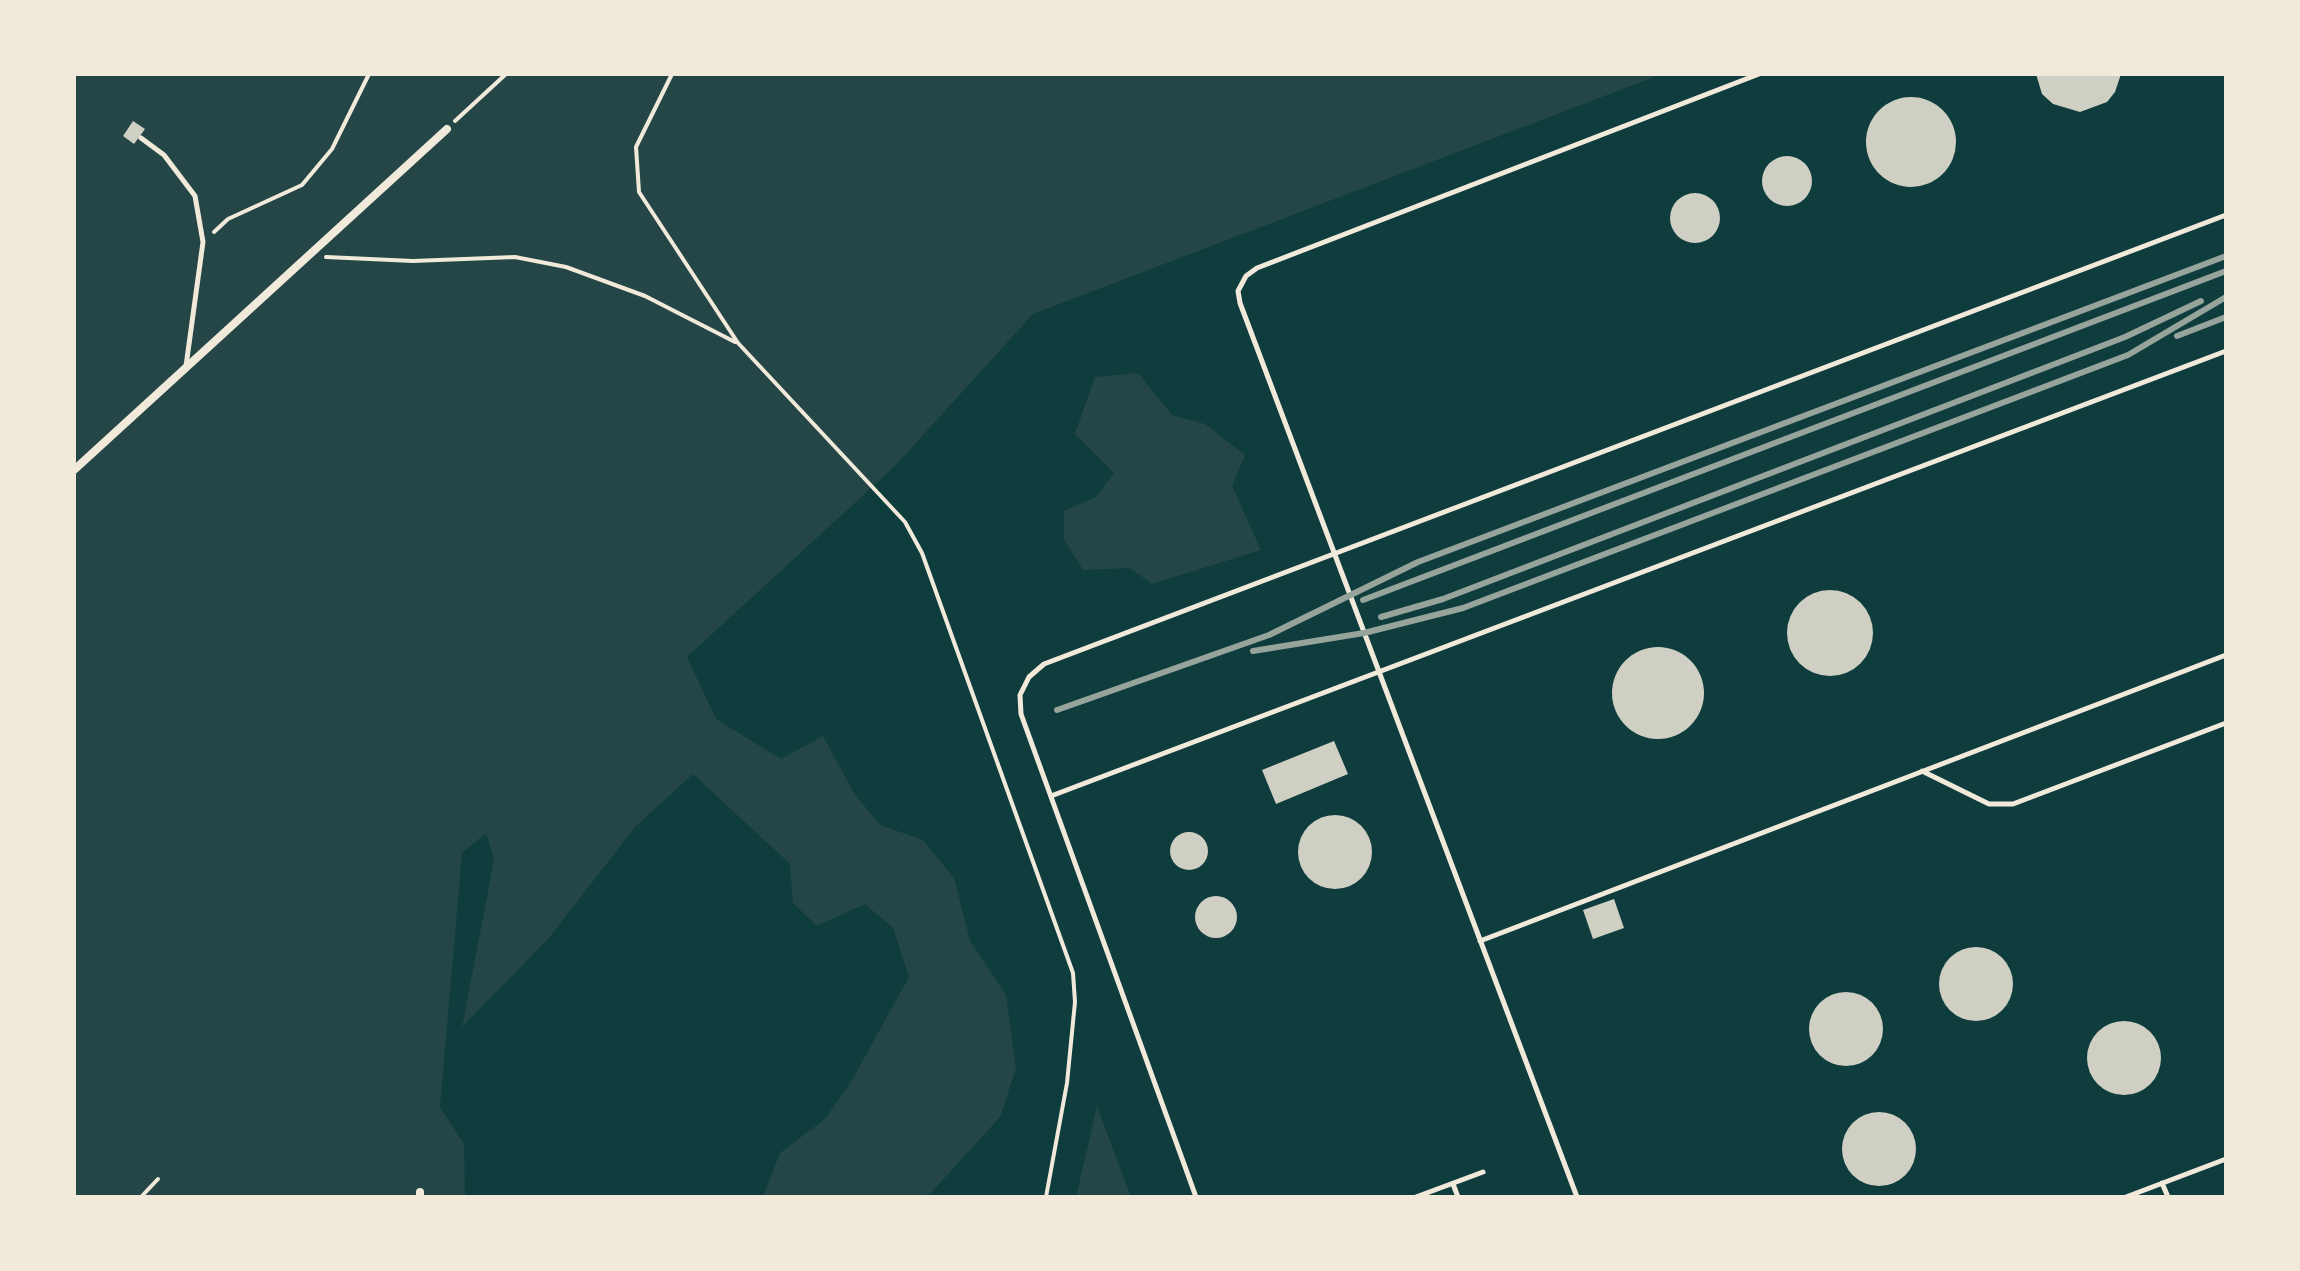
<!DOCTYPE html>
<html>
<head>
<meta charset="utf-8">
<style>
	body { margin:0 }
	#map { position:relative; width:2300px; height:1271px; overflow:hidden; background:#0f3d3e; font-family:Overpass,sans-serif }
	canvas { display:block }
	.frame { position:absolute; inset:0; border:76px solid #f1e9da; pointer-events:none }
</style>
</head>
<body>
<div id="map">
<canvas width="2300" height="1271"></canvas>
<div class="frame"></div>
</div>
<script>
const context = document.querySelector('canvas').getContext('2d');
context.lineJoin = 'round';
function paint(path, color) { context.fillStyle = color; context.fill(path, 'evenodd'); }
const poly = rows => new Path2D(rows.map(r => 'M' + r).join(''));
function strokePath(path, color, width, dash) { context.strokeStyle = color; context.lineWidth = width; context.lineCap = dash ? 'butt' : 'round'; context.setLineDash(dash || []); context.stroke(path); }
paint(poly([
	[74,74,1662,74,1033,314,894,467,687,657,716,719,781,759,823,736,854,793,880,825,923,840,954,878,970,941,1006,995,1016,1068,1000,1117,930,1194,907,1197,763,1197,780,1153,825,1119,852,1080,909,977,893,928,865,904,817,926,793,903,790,864,693,774,635,827,548,939,462,1027,494,860,486,833,462,853,440,1107,464,1144,465,1197,74,1197],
	[1138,373,1172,415,1205,424,1245,455,1232,486,1261,550,1152,584,1130,568,1083,570,1064,539,1064,511,1096,497,1114,473,1075,434,1095,377],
	[1097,1106,1131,1197,1076,1197]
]), '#244646');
paint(poly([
	[2036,74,2121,74,2115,92,2107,102,2080,112,2053,104,2042,94],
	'1866 142a45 45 0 1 1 90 0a45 45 0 1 1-90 0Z',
	[133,121,145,129,134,144,123,136],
	'1762 181a25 25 0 1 1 50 0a25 25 0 1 1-50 0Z',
	'1670 218a25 25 0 1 1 50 0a25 25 0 1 1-50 0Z',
	'1787 633a43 43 0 1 1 86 0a43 43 0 1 1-86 0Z',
	'1612 693a46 46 0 1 1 92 0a46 46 0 1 1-92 0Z',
	[1334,741,1348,774,1276,804,1262,770],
	'1298 852a37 37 0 1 1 74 0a37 37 0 1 1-74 0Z',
	'1170 851a19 19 0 1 1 38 0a19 19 0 1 1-38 0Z',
	'1195 917a21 21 0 1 1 42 0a21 21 0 1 1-42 0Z',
	[1614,899,1624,928,1593,939,1583,910],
	'1939 984a37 37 0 1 1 74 0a37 37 0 1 1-74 0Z',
	'1809 1029a37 37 0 1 1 74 0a37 37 0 1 1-74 0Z',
	'2087 1058a37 37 0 1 1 74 0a37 37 0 1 1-74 0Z',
	'1842 1149a37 37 0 1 1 74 0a37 37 0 1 1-74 0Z'
]), '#cfcfc3');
strokePath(poly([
	[672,74,636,147,639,192,738,343,905,522,922,553,1073,973,1075,1002,1067,1083,1046,1197],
	[455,121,506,74],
	[214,232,228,219,302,185,332,149,369,74],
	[326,257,413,261,515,257,566,267,645,296,735,342],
	[141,1197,158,1179]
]), '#f1e9da', 4);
strokePath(poly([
	[141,138,164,155,195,196,203,242,186,366],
	[1922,771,1989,804,2013,804,2226,723],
	[1051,796,2226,351],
	[1480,941,2226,655],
	[2162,1183,2168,1197],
	[1453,1184,1458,1197],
	[1196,1197,1021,714,1020,695,1029,677,1044,664,2226,215],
	[1416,1197,1483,1172],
	[1577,1197,1240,303,1238,291,1246,276,1257,268,1759,74],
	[2126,1197,2226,1159]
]), '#f1e9da', 5);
strokePath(poly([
	[74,470,447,129],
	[420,1197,420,1192]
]), '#f1e9da', 8);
strokePath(poly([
	[2177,336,2226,317],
	[1363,600,2226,271],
	[1381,617,1443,599,2125,337,2201,301],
	[1253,651,1364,633,1463,608,2128,355,2226,297],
	[1057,710,1269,635,1418,562,2226,256]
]), '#97a49c', 6);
</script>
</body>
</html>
